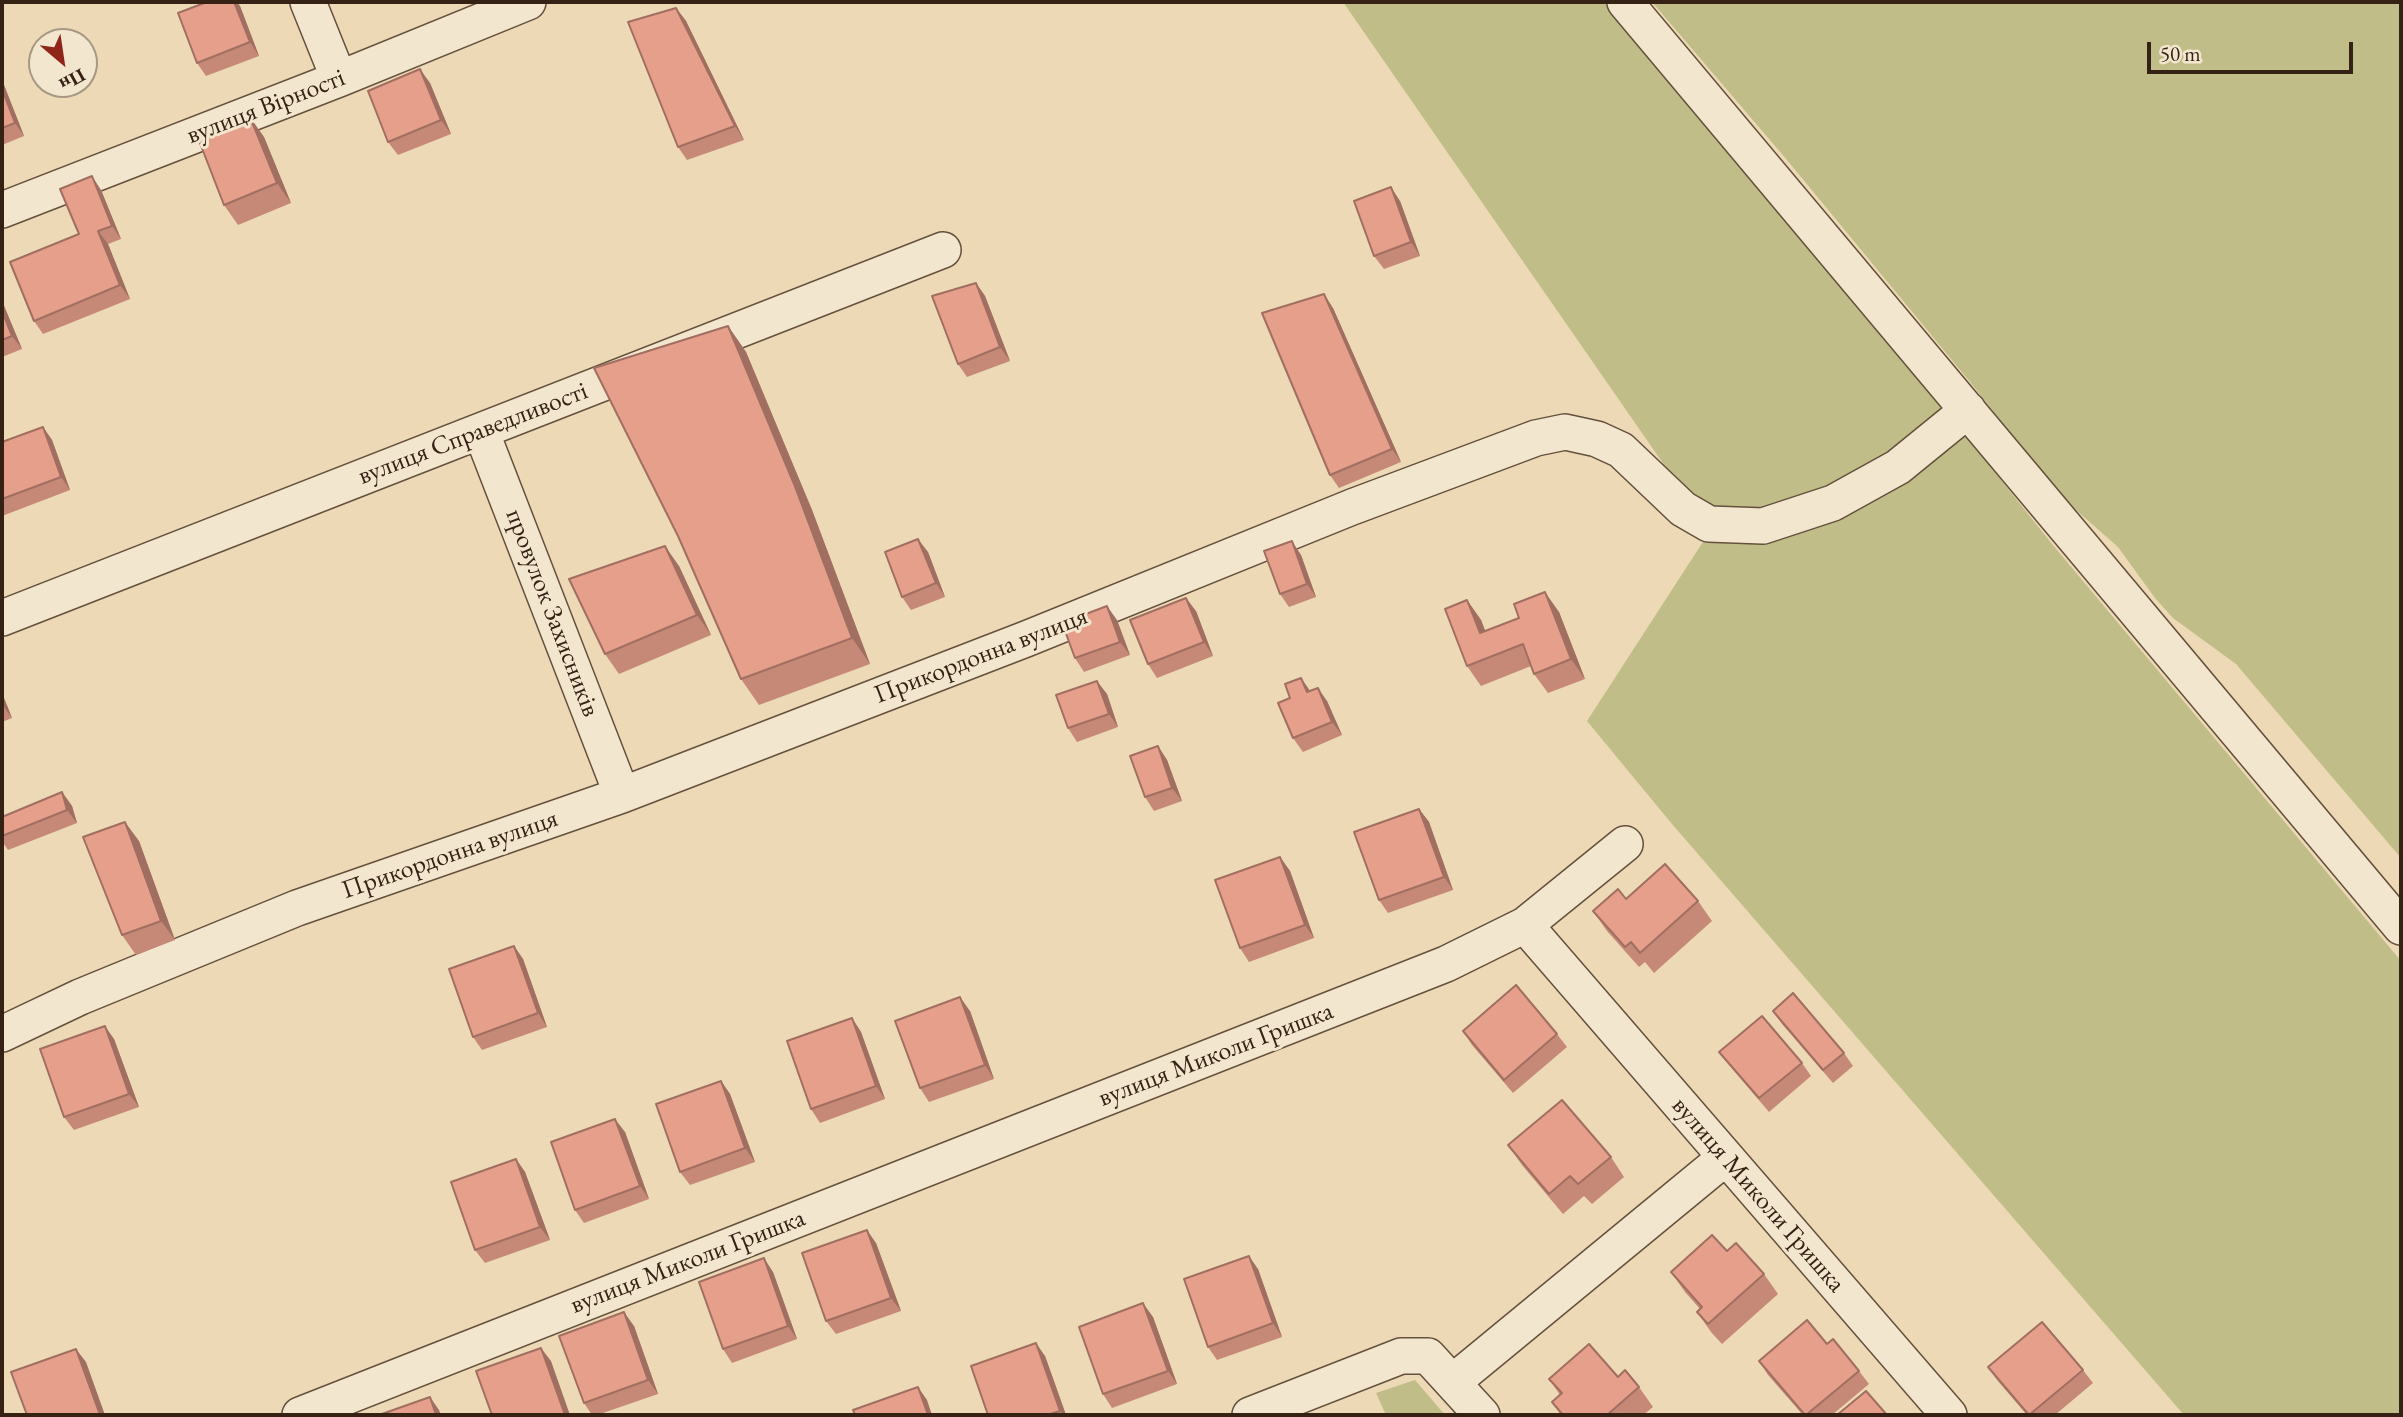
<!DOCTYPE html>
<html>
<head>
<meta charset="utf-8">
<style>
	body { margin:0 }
	#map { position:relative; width:2403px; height:1417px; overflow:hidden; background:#edd9b5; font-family:"EB Garamond",serif }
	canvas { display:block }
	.frame { position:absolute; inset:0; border:4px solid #362215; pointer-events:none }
	.north { position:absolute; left:28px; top:28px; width:70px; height:70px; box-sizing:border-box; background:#f3e6cf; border:2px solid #a79885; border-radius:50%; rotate:151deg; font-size:19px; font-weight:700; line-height:28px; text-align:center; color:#362215 }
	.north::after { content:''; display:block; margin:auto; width:24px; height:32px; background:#8f2418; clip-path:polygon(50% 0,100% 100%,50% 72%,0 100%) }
	.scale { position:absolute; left:2147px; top:42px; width:206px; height:32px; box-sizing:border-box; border:4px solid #362215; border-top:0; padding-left:9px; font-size:21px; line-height:24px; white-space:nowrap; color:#362215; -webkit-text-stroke:5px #f3e6cf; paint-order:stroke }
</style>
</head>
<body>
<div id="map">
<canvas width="2403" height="1417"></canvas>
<div class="frame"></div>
<div class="north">Пн</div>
<div class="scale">50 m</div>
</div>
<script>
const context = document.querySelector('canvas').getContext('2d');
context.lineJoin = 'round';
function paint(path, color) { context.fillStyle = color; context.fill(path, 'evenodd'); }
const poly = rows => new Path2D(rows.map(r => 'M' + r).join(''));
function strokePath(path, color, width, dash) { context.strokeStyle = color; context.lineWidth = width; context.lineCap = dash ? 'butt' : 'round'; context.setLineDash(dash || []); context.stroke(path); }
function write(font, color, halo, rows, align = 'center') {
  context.font = font + ' "EB Garamond",serif'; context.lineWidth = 6; context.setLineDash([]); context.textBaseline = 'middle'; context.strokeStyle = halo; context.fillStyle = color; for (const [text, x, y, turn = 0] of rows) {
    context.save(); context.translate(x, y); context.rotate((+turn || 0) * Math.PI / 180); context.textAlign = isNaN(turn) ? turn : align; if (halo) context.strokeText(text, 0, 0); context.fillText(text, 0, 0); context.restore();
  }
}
paint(poly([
	[1343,2,1604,2,1942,406,2052,544,2401,961,2401,1415,2184,1415,1672,824,1587,721,1710,531],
	[1652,2,2401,2,2401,858,2236,664,2173,618,2155,598,2118,547,2059,495,1970,382,1787,160],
	[1415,1380,1445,1415,1386,1415,1376,1393]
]), '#c0bd88');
const minor = poly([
	[308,2,339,79],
	[1625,2,2401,927],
	[2,210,339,79,528,2],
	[481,431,622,795],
	[2,618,943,250],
	[1525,925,1625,844],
	[2,1034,80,997,297,908,622,795,1026,639,1352,507,1536,438,1565,432,1597,439,1621,450,1683,509,1709,524,1763,526,1833,503,1898,467,1968,410],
	[1453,1382,1725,1158],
	[300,1415,1446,964,1525,925,1949,1415],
	[1250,1415,1401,1356,1428,1356,1482,1415]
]);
strokePath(minor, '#64503d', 38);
strokePath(minor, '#f3e6cf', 35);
paint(poly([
	[240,6,259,56,206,76,197,63],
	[676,8,686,21,744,140,687,160,678,147],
	[2,81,4,85,24,136,2,145],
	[430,83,451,134,398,155,388,142],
	[264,137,291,203,238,225,224,205],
	[101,190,121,239,108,244,130,299,43,334,34,321],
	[1400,201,1420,256,1384,269,1374,256],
	[976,283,985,296,1010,361,967,377,958,364],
	[2,301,22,349,2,357],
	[1333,308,1401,462,1339,488,1330,475],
	[728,326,746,352,812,510,870,664,759,705,741,679,678,536],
	[43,427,52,440,70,490,2,516,2,442],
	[928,552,945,597,911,610,902,597],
	[1301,555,1316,597,1289,607,1280,594],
	[679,566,711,635,619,674,605,654],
	[1467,600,1481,620,1485,631,1559,612,1585,679,1548,693,1534,674,1531,666,1481,686,1467,666],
	[1196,611,1213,656,1157,678,1148,664],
	[1117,620,1130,655,1084,672,1075,658],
	[1301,678,1310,691,1327,701,1342,735,1303,752,1293,738,1290,698],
	[2,693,12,718,2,722],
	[1107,694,1118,727,1077,742,1068,728],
	[1158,746,1167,760,1182,801,1154,811,1145,797],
	[62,792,72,806,77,823,8,850,2,841,2,817],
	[1419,809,1429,822,1453,890,1388,913,1379,900],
	[139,841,175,940,136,955,122,935],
	[1280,857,1290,871,1314,938,1249,962,1240,948],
	[1698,901,1712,921,1654,973,1645,962,1639,967,1607,931,1593,911],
	[514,946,523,959,547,1027,482,1050,473,1037],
	[970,1011,994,1079,929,1102,920,1088],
	[1773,1011,1844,1053,1853,1066,1833,1083,1782,1024],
	[852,1018,861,1032,885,1099,820,1123,811,1109],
	[1463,1031,1557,1034,1567,1047,1513,1093,1472,1045],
	[114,1039,139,1107,74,1130,64,1117],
	[1719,1052,1802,1063,1811,1076,1769,1112,1729,1065],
	[721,1081,730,1094,755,1162,690,1185,680,1172],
	[625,1132,649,1199,584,1223,575,1210],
	[1508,1145,1611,1157,1624,1177,1592,1204,1584,1196,1563,1214,1522,1165],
	[516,1159,525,1172,550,1240,485,1263,475,1250],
	[876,1243,901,1311,836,1334,826,1321],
	[1727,1251,1764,1274,1778,1294,1722,1344,1711,1332,1697,1312,1700,1309,1685,1292,1671,1272],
	[1258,1269,1282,1337,1217,1360,1208,1347],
	[773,1272,797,1339,732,1363,723,1349],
	[1153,1317,1177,1384,1112,1408,1103,1394],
	[634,1326,658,1394,597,1415,592,1415,584,1403],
	[1827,1344,1859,1371,1869,1384,1832,1415,1803,1415,1768,1375,1759,1361],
	[1045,1356,1066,1415,988,1415],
	[1988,1367,2083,1370,2093,1383,2055,1415,2027,1415,1997,1380],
	[1618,1377,1639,1387,1653,1407,1643,1415,1561,1415,1552,1402,1560,1395,1549,1379]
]), '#c68977');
paint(poly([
	[234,2,237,2,240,6,259,56,250,42],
	[676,8,686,21,744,140,735,126],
	[420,69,430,83,451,134,441,120],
	[2,81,4,85,24,136,15,123,2,89],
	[250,117,264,137,291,203,277,183],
	[92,176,101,190,121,239,112,226],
	[1391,187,1400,201,1420,256,1411,242],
	[98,231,108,244,130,299,120,285],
	[976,283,985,296,1010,361,1000,347],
	[1324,294,1333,308,1401,462,1392,449],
	[2,301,22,349,12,336,2,311],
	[728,326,746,352,812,510,870,664,852,638],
	[43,427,52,440,70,490,61,477],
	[918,539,928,552,945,597,936,583],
	[1292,541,1301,555,1316,597,1307,584],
	[665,546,679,566,711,635,697,615],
	[1545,592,1559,612,1585,679,1571,659],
	[1186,598,1196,611,1213,656,1204,642],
	[1467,600,1481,620,1494,653,1480,633],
	[1107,606,1117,620,1130,655,1120,642],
	[1301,678,1310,691,1307,692],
	[1097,681,1107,694,1118,727,1109,714],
	[1318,688,1327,701,1342,735,1332,722],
	[2,693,12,718,2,704],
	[1158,746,1167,760,1182,801,1172,788],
	[62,792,72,806,77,823,67,810],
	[1419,809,1429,822,1453,890,1444,877],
	[125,822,139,841,175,940,161,921],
	[1280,857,1290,871,1314,938,1305,925],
	[514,946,523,959,547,1027,538,1013],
	[960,997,970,1011,994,1079,985,1065],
	[852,1018,861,1032,885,1099,876,1086],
	[105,1026,114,1039,139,1107,129,1094],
	[721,1081,730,1094,755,1162,745,1148],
	[615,1119,625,1132,649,1199,640,1186],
	[516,1159,525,1172,550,1240,540,1227],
	[867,1230,876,1243,901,1311,891,1298],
	[1249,1256,1258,1269,1282,1337,1273,1323],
	[764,1258,773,1272,797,1339,788,1326],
	[1143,1303,1153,1317,1177,1384,1168,1371],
	[624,1312,634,1326,658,1394,648,1380],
	[1036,1343,1045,1356,1066,1415,1063,1415,1060,1411],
	[541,1348,551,1361,570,1415,565,1415],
	[76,1349,86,1362,105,1415,100,1415],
	[918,1387,927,1400,932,1415,928,1415],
	[430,1397,439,1410,441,1415,436,1415]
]), '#a16f61');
const building = poly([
	[207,2,234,2,250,42,197,63,178,13,207,2],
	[676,8,735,126,678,147,628,22,676,8],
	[420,69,441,120,388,142,368,91,420,69],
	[2,89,15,123,2,128,2,89],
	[250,117,277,183,224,205,198,138,250,117],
	[92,176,112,226,98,231,120,285,34,321,10,262,79,234,60,189,92,176],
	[1391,187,1411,242,1374,256,1354,201,1391,187],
	[976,283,1000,347,958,364,932,296,976,283],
	[1324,294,1392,449,1330,475,1262,313,1324,294],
	[2,311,12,336,2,340,2,311],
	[728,326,794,484,852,638,741,679,678,536,594,368,728,326],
	[43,427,61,477,2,499,2,442,43,427],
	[918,539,936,583,902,597,885,552,918,539],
	[1292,541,1307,584,1280,594,1264,551,1292,541],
	[665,546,697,615,605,654,569,579,665,546],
	[1545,592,1571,659,1534,674,1523,644,1467,666,1445,609,1467,600,1480,633,1519,618,1514,604,1545,592],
	[1186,598,1204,642,1148,664,1130,620,1186,598],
	[1107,606,1120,642,1075,658,1062,623,1107,606],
	[1301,678,1307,692,1318,688,1332,722,1293,738,1278,703,1290,698,1285,684,1301,678],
	[1097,681,1109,714,1068,728,1056,695,1097,681],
	[1158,746,1172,788,1145,797,1130,756,1158,746],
	[62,792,67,810,2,836,2,817,62,792],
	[1419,809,1444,877,1379,900,1354,832,1419,809],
	[125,822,161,921,122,935,83,837,125,822],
	[1280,857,1305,925,1240,948,1215,880,1280,857],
	[1665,864,1698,901,1640,953,1631,942,1625,947,1593,911,1618,889,1626,899,1665,864],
	[514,946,538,1013,473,1037,449,969,514,946],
	[1516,985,1557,1034,1504,1080,1463,1031,1516,985],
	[1793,993,1844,1053,1823,1070,1773,1011,1793,993],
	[960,997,985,1065,920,1088,895,1021,960,997],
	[1762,1016,1802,1063,1759,1098,1719,1052,1762,1016],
	[852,1018,876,1086,811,1109,787,1041,852,1018],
	[105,1026,129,1094,64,1117,40,1049,105,1026],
	[721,1081,745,1148,680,1172,656,1104,721,1081],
	[1562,1100,1611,1157,1578,1184,1570,1176,1549,1194,1508,1145,1562,1100],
	[615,1119,640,1186,575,1210,551,1142,615,1119],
	[516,1159,540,1227,475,1250,451,1182,516,1159],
	[867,1230,891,1298,826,1321,802,1253,867,1230],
	[1712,1235,1727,1251,1736,1243,1764,1274,1708,1324,1697,1312,1702,1307,1671,1272,1712,1235],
	[1249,1256,1273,1323,1208,1347,1184,1279,1249,1256],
	[764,1258,788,1326,723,1349,699,1282,764,1258],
	[1143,1303,1168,1371,1103,1394,1079,1327,1143,1303],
	[624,1312,648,1380,584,1403,559,1336,624,1312],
	[1807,1320,1827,1344,1833,1339,1859,1371,1806,1415,1805,1415,1759,1361,1807,1320],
	[2042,1322,2083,1370,2029,1415,1988,1367,2042,1322],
	[1036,1343,1060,1411,1047,1415,988,1415,971,1366,1036,1343],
	[1589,1344,1618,1377,1625,1370,1639,1387,1607,1415,1563,1415,1552,1402,1562,1393,1549,1379,1589,1344],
	[541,1348,565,1415,492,1415,476,1371,541,1348],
	[76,1349,100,1415,27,1415,11,1372,76,1349],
	[918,1387,928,1415,855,1415,853,1410,918,1387],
	[1866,1391,1887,1415,1837,1415,1866,1391],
	[430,1397,436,1415,379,1415,430,1397]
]);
paint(building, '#e69f8a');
strokePath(building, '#a16f61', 2);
write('26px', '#362215', '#f3e6cf', [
	["вулиця Вірності",266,107,-21],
	["вулиця Справедливості",473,434,-21],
	["провулок Захисників",552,613,69],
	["Прикордонна вулиця",981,656,-21],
	["Прикордонна вулиця",450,855,-19],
	["вулиця Миколи Гришка",1216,1055,-21],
	["вулиця Миколи Гришка",1758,1195,49],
	["вулиця Миколи Гришка",688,1262,-21]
]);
</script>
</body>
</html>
